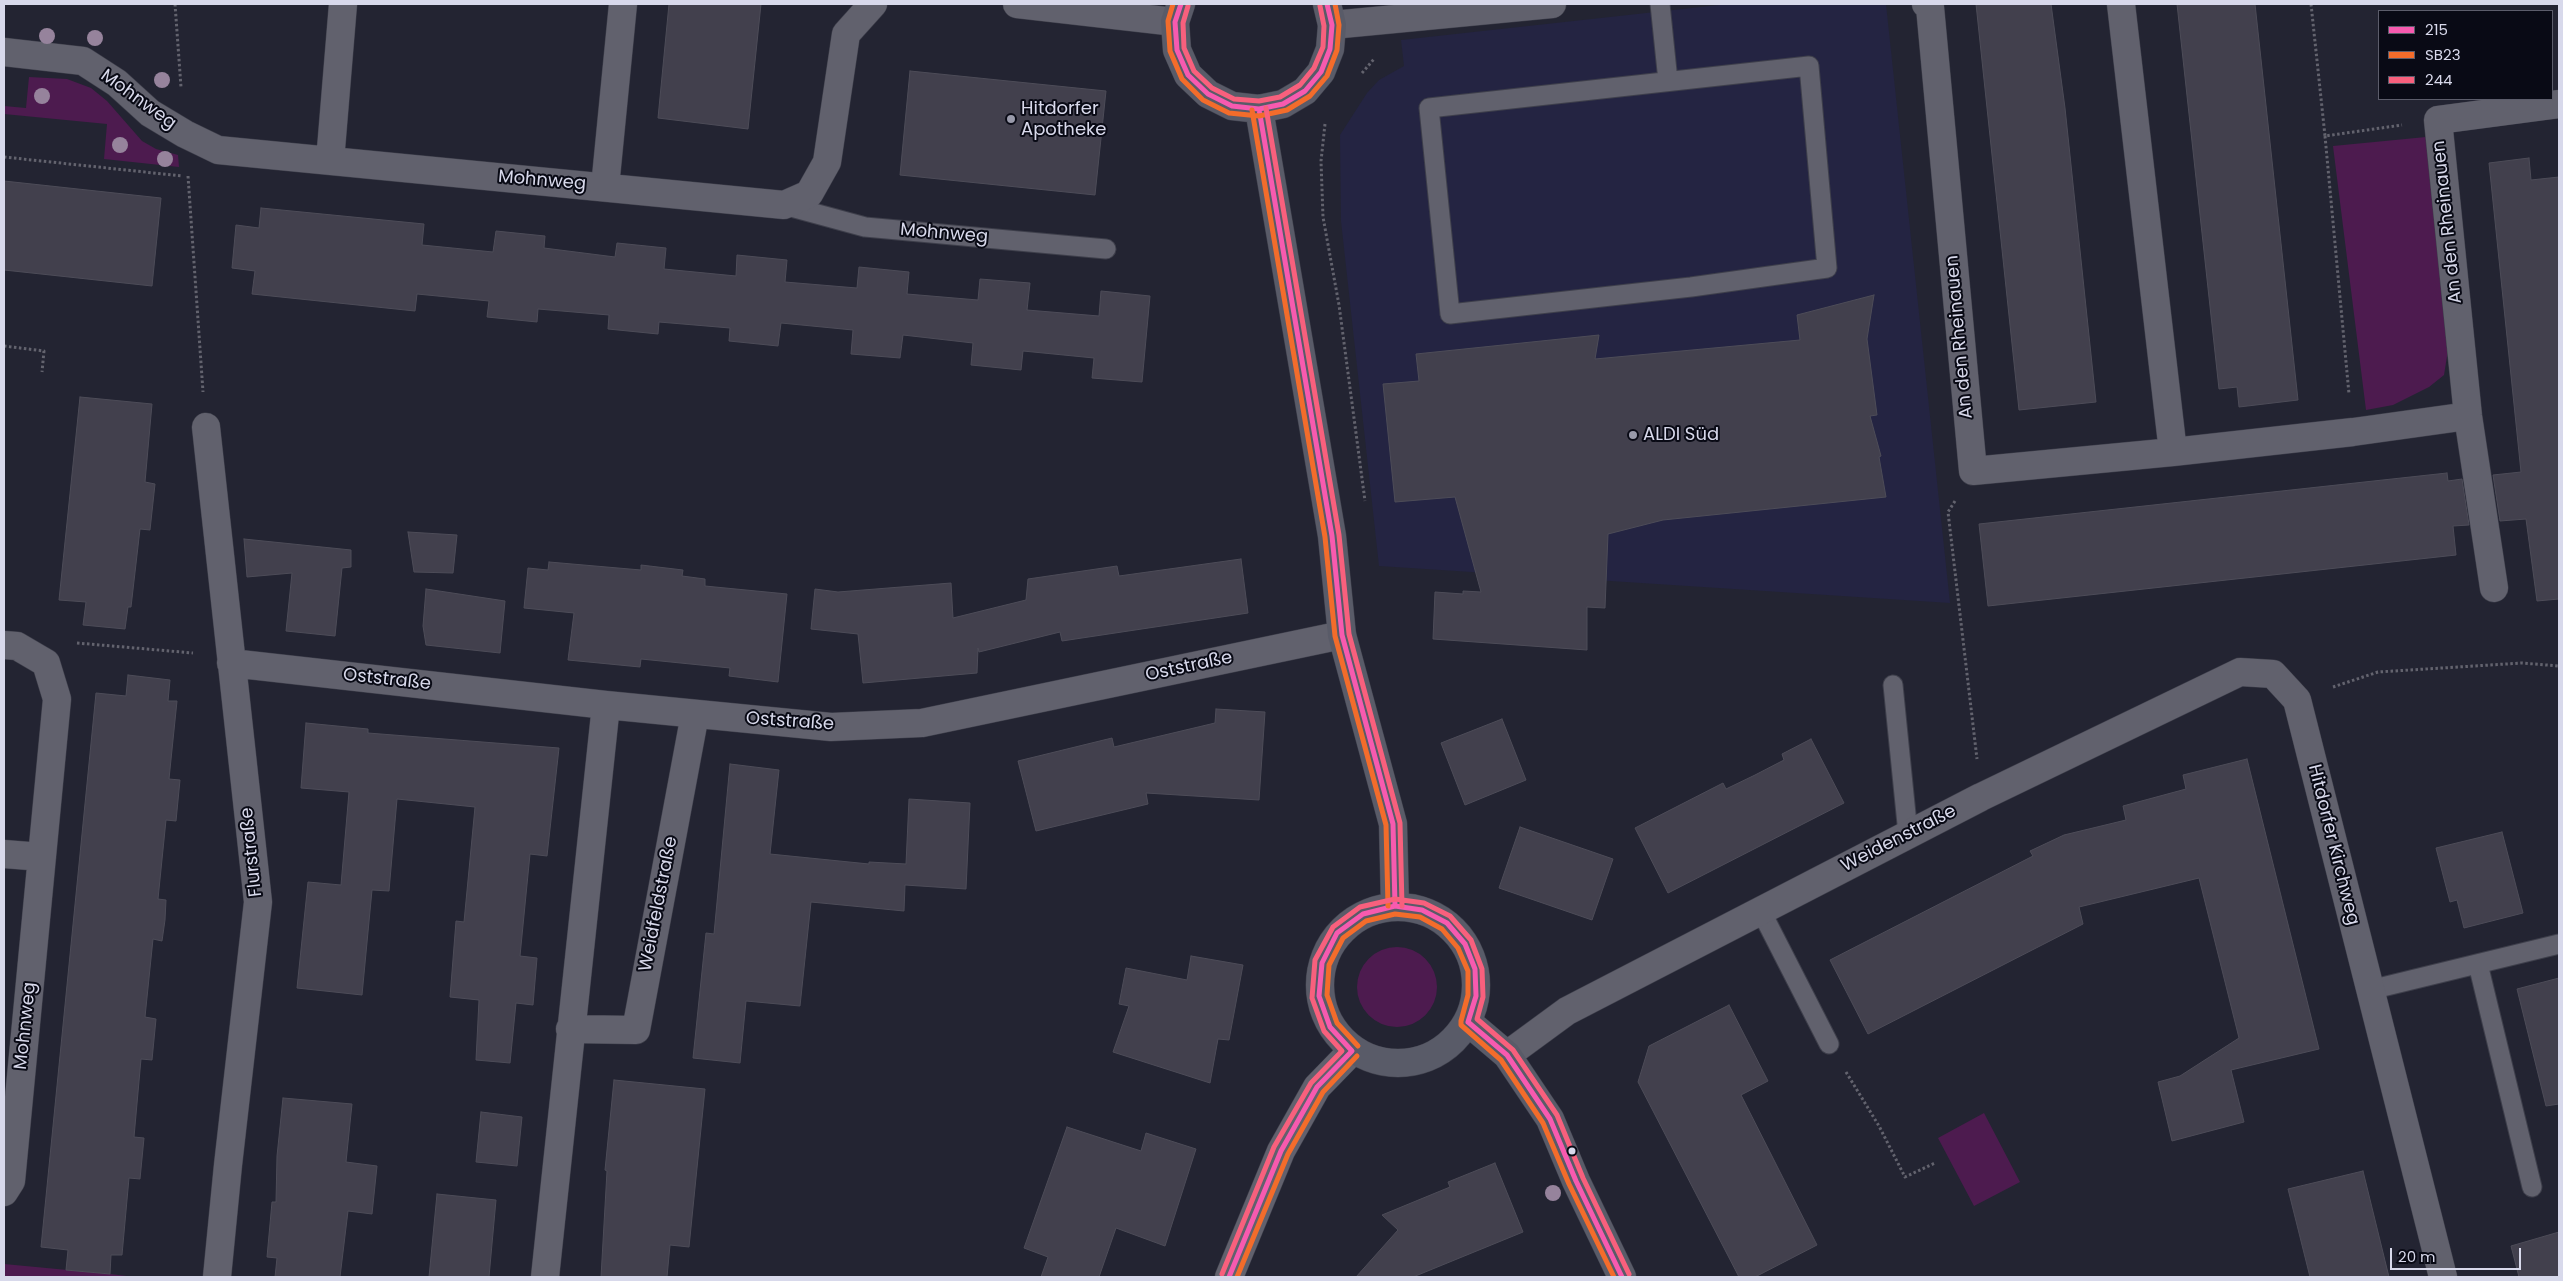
<!DOCTYPE html>
<html>
<head>
<meta charset="utf-8">
<style>
	body { margin:0 }
	#map { position:relative; width:2563px; height:1281px; overflow:hidden; background:#232432; font-family:Poppins,sans-serif }
	canvas { display:block }
	.frame { position:absolute; inset:0; border:5px solid #d8d9eb; pointer-events:none }
	.legend { position:absolute; left:2378px; top:10px; width:175px; height:90px; box-sizing:border-box; background:#090a15; border:1px solid #5c5d6b; margin:0; padding:6px 9px; list-style:none; font-size:15px; color:#d8d9eb }
	.legend li { display:flex; align-items:center; gap:10px; height:25px }
	.legend b { width:25px; border:1px solid #5c5d6b }
	.scale { position:absolute; left:2390px; top:1248px; width:131px; height:22px; box-sizing:border-box; border:2px solid #d8d9eb; border-top:0; padding-left:6px; font-size:15px; line-height:18px; white-space:nowrap; color:#d8d9eb; -webkit-text-stroke:4px #090a15; paint-order:stroke }
</style>
</head>
<body>
<div id="map">
<canvas width="2563" height="1281"></canvas>
<div class="frame"></div>
<ul class="legend">
<li><b style="height:6px;background:#f75aaf"></b>215</li>
<li><b style="height:6px;background:#f36c2b"></b>SB23</li>
<li><b style="height:6px;background:#f8607d"></b>244</li>
</ul>
<div class="scale">20 m</div>
</div>
<script>
const context = document.querySelector('canvas').getContext('2d');
context.lineJoin = 'round';
function paint(path, color) { context.fillStyle = color; context.fill(path, 'evenodd'); }
const poly = rows => new Path2D(rows.map(r => 'M' + r).join(''));
function strokePath(path, color, width, dash) { context.strokeStyle = color; context.lineWidth = width; context.lineCap = dash ? 'butt' : 'round'; context.setLineDash(dash || []); context.stroke(path); }
function write(font, color, halo, rows, align = 'center') {
  context.font = font + ' Poppins,sans-serif'; context.lineWidth = 4; context.setLineDash([]); context.textBaseline = 'middle'; context.strokeStyle = halo; context.fillStyle = color; for (const [text, x, y, turn = 0] of rows) {
    context.save(); context.translate(x, y); context.rotate((+turn || 0) * Math.PI / 180); context.textAlign = isNaN(turn) ? turn : align; if (halo) context.strokeText(text, 0, 0); context.fillText(text, 0, 0); context.restore();
  }
}
paint(poly([
	[1728,4,1886,4,1950,603,1379,566,1341,221,1340,135,1367,93,1379,80,1404,66,1401,40]
]), '#242442');
paint(poly([
	[29,77,67,79,91,88,107,101,142,141,156,149,178,155,179,167,104,159,107,124,4,114,4,106,26,108],
	[2426,137,2448,350,2444,375,2429,387,2393,405,2366,410,2333,146],
	'1357 987a40 40 0 1 1 80 0a40 40 0 1 1-80 0Z',
	[1984,1113,2020,1182,1974,1206,1938,1138],
	[4,1264,110,1274,135,1277,4,1277]
]), '#4d1b4f');
const building = poly([
	[669,4,761,4,748,129,658,118,669,4],
	[1976,4,2051,4,2065,108,2096,402,2019,410,1976,4],
	[2177,4,2255,4,2298,400,2239,407,2237,387,2219,389,2177,4],
	[910,71,1106,91,1095,195,900,175,910,71],
	[2529,158,2531,180,2559,177,2559,599,2537,601,2526,519,2500,521,2493,475,2521,472,2489,163,2529,158],
	[4,181,161,198,152,286,4,270,4,181],
	[261,208,424,224,422,245,493,252,496,231,545,236,544,248,615,257,617,243,666,248,664,269,736,276,737,255,787,260,785,282,857,288,859,267,909,272,907,294,978,300,980,279,1030,283,1027,310,1099,316,1101,291,1150,296,1142,382,1092,378,1094,358,1023,351,1021,370,971,365,973,343,903,335,900,358,851,354,853,330,781,323,778,346,729,341,730,328,659,322,658,334,608,329,609,315,538,309,537,322,487,317,489,301,417,294,415,311,252,294,255,271,232,268,236,225,259,228,261,208],
	[1874,295,1867,339,1877,415,1870,416,1881,456,1879,457,1886,497,1663,520,1608,534,1605,608,1587,607,1587,650,1433,639,1435,592,1463,594,1463,591,1481,592,1455,497,1395,502,1383,384,1419,381,1416,354,1599,335,1595,359,1800,340,1797,315,1874,295],
	[80,397,152,404,145,482,155,484,150,530,140,529,131,607,128,607,125,629,83,625,86,602,59,600,80,397],
	[2447,473,2448,481,2462,479,2469,525,2453,526,2456,555,1988,606,1979,524,2447,473],
	[408,532,457,535,453,573,414,572,408,532],
	[244,539,351,550,351,567,342,568,335,636,286,631,292,573,247,577,244,539],
	[1241,559,1248,613,1062,641,1060,632,979,652,978,648,977,673,863,683,858,634,811,629,815,589,838,592,951,583,953,618,1026,600,1028,579,1117,566,1119,576,1241,559],
	[549,562,641,570,641,565,683,570,682,576,705,579,705,586,787,594,778,682,729,676,730,668,641,659,640,667,568,660,574,613,524,608,528,568,548,570,549,562],
	[426,589,505,601,500,653,426,645,423,626,426,589],
	[128,675,170,680,168,701,177,701,169,779,180,780,176,821,166,820,158,899,166,900,165,920,162,941,153,939,145,1017,156,1019,152,1060,141,1059,134,1137,144,1138,140,1179,129,1178,122,1255,111,1255,110,1274,66,1270,68,1250,41,1247,96,693,126,696,128,675],
	[1216,709,1265,712,1259,800,1146,793,1148,804,1036,831,1018,761,1112,738,1114,747,1215,723,1216,709],
	[1502,719,1526,780,1465,805,1441,743,1502,719],
	[306,723,368,729,368,733,559,748,547,856,530,854,520,956,537,958,533,1005,516,1003,510,1063,476,1060,479,1000,450,997,456,921,464,922,475,807,397,799,389,891,372,890,362,995,297,988,308,882,341,885,349,792,301,788,306,723],
	[1811,739,1844,803,1668,893,1635,828,1723,783,1726,789,1755,775,1784,760,1782,754,1811,739],
	[2247,759,2319,1049,2231,1070,2244,1122,2172,1141,2158,1082,2180,1076,2239,1038,2199,878,2079,907,2083,924,1868,1034,1830,960,2033,856,2030,851,2064,835,2126,820,2123,806,2186,789,2183,775,2247,759],
	[730,764,779,770,770,854,869,864,869,862,906,864,909,799,970,803,966,889,905,885,904,911,811,902,800,1006,746,1001,740,1063,693,1058,706,933,714,934,730,764],
	[1520,827,1613,859,1592,920,1499,888,1520,827],
	[2502,832,2523,913,2464,928,2457,900,2450,902,2436,848,2502,832],
	[1191,956,1243,965,1229,1040,1218,1039,1210,1083,1113,1052,1129,1006,1119,1004,1126,968,1187,980,1191,956],
	[2559,978,2559,1104,2546,1106,2517,989,2559,978],
	[1729,1005,1768,1081,1741,1095,1817,1245,1755,1277,1739,1277,1638,1082,1649,1046,1729,1005],
	[614,1080,705,1089,689,1247,670,1245,667,1277,601,1277,607,1171,605,1170,614,1080],
	[283,1098,352,1104,346,1162,377,1166,372,1214,348,1211,340,1277,275,1277,277,1258,267,1257,272,1202,276,1202,277,1156,283,1098],
	[481,1112,522,1117,517,1166,476,1162,481,1112],
	[1067,1127,1141,1151,1146,1133,1196,1149,1165,1246,1116,1228,1099,1277,1041,1277,1048,1257,1024,1248,1067,1127],
	[1495,1163,1523,1232,1413,1277,1356,1277,1398,1230,1382,1215,1450,1187,1448,1182,1495,1163],
	[2363,1171,2389,1277,2310,1277,2288,1189,2363,1171],
	[437,1194,496,1200,489,1277,429,1277,437,1194],
	[2559,1232,2559,1277,2519,1277,2511,1246,2559,1232]
]);
paint(building, '#42404d');
strokePath(building, '#4d4c58', 1);
const lane = poly([
	[1660,4,1668,81],
	[1809,66,1827,268,1691,287,1450,314,1429,108,1809,66],
	[784,205,865,227,1106,249],
	[1893,685,1908,834],
	[1761,911,1829,1044],
	[2478,964,2532,1187],
	[2370,990,2559,944]
]);
const street = poly([
	[1017,4,1175,22],
	[1926,4,1930,7,1973,471,2173,452,2121,4],
	[1332,25,1552,4],
	[4,52,83,61,117,83,150,113,185,134,218,150,784,205,809,194,827,162,846,34,873,4],
	[330,161,343,4],
	[605,187,623,4],
	[206,427,258,902,228,1165,217,1277],
	[2173,452,2353,432,2468,416],
	[2494,588,2468,416,2438,120,2559,104],
	[4,645,17,646,46,663,57,699,11,1181,4,1192],
	[231,663,606,705,831,727,922,723,1342,635],
	[4,854,42,857],
	[570,1029,636,1030,695,714],
	[1507,1055,1567,1011,1981,797,2240,672,2273,674,2297,700,2443,1277],
	[545,1277,606,705],
	[1229,1277,1281,1151,1317,1087,1352,1051]
]);
const secondary = poly([
	[1181,4,1175,22,1177,50,1188,75,1208,94,1232,106,1259,109,1283,104,1305,91,1321,72,1330,49,1332,25,1327,4],
	[1259,109,1332,536,1342,635,1393,824,1395,906],
	'1320 985a78 78 0 1 1 156 0a78 78 0 1 1-156 0Z',
	[1468,1022,1507,1055,1550,1119,1576,1181,1622,1277]
]);
strokePath(lane, '#3e3f4b', 21);
strokePath(street, '#3e3f4b', 29);
strokePath(secondary, '#3e3f4b', 29);
strokePath(poly([
	[175,4,181,87],
	[2311,4,2325,136,2402,125],
	[1362,73,1374,59],
	[1325,124,1321,161,1323,217,1339,305,1365,501],
	[2325,136,2349,394],
	[4,157,182,176],
	[188,176,203,392],
	[4,346,44,351,42,372],
	[1955,501,1948,512,1977,759],
	[77,643,193,653],
	[2333,687,2378,672,2522,663,2559,666],
	[1846,1072,1879,1126,1905,1177,1935,1163]
]), '#63636e', 3, [2.5, 2.5]);
strokePath(lane, '#61616d', 19);
strokePath(street, '#61616d', 28);
strokePath(secondary, '#595b68', 28);
strokePath(poly([
	[1181,4,1175,22,1177,50,1188,75,1208,94,1232,106,1259,109,1283,104,1305,91,1321,72,1330,49,1332,25,1327,4],
	[1259,109,1332,536,1342,635,1393,824,1395,906],
	[1468,1022,1507,1055,1550,1119,1576,1181,1622,1277],
	[1229,1277,1281,1151,1317,1087,1352,1051,1330,1027,1319,996,1322,963,1337,933,1363,914,1395,906,1422,910,1447,923,1465,944,1475,969,1476,996,1468,1022]
]), '#f75aaf', 5);
strokePath(poly([
	[1173,4,1168,21,1170,51,1182,79,1203,100,1229,113,1259,116,1287,110,1310,96,1327,76,1337,50,1339,25,1335,4],
	[1252,110,1325,537,1335,636,1386,825,1388,906],
	[1358,1046,1337,1023,1327,995,1329,965,1343,938,1366,921,1395,914,1420,917,1442,929,1458,948,1468,971,1468,995,1461,1021,1461,1025,1501,1060,1543,1123,1569,1184,1614,1277],
	[1237,1277,1288,1154,1323,1092,1357,1056]
]), '#f36c2b', 5);
strokePath(poly([
	[1188,6,1183,23,1184,48,1194,71,1212,88,1234,99,1259,101,1280,97,1300,85,1314,68,1323,47,1324,26,1320,6],
	[1266,108,1339,535,1349,634,1400,823,1402,906],
	[1222,1274,1274,1147,1311,1083,1342,1051,1324,1031,1312,998,1315,960,1333,927,1360,907,1395,899,1424,903,1450,916,1471,940,1482,969,1483,997,1477,1019,1513,1050,1557,1115,1583,1178,1629,1274]
]), '#f8607d', 5);
context.fillStyle = '#96839c';
for (const [x, y] of [
	[47,36],
	[95,38],
	[162,80],
	[42,96],
	[120,145],
	[165,159],
	[1553,1193]
]) { context.beginPath(); context.arc(x, y, 8, 0, 2 * Math.PI); context.fill(); }
for (const [x, y, r, color] of [
	[1011,119,5,"#999aaa"],
	[1633,435,5,"#999aaa"],
	[1572,1151,4.5,"#d8d9eb"]
]) { const dot = new Path2D(); dot.arc(x, y, r, 0, 2 * Math.PI); context.fillStyle = color; context.fill(dot); strokePath(dot, '#090a15', 2); }
write('18px', '#d8d9eb', '#090a15', [
	["Mohnweg",138,100,36],
	["Mohnweg",542,181,5],
	["An den Rheinauen",2448,222,-96],
	["Mohnweg",944,234,5],
	["An den Rheinauen",1960,337,-95],
	["Oststraße",1189,667,-12],
	["Oststraße",387,680,6],
	["Oststraße",790,722,4],
	["Weidenstraße",1899,839,-27],
	["Hitdorfer Kirchweg",2333,845,76],
	["Flurstraße",252,852,-96],
	["Weidfeldstraße",659,904,-79],
	["Mohnweg",26,1026,-84]
]);
write('18px', '#d8d9eb', '#090a15', [
	["Hitdorfer",1021,109],
	["Apotheke",1021,130],
	["ALDI Süd",1643,435]
], 'left');
</script>
</body>
</html>
